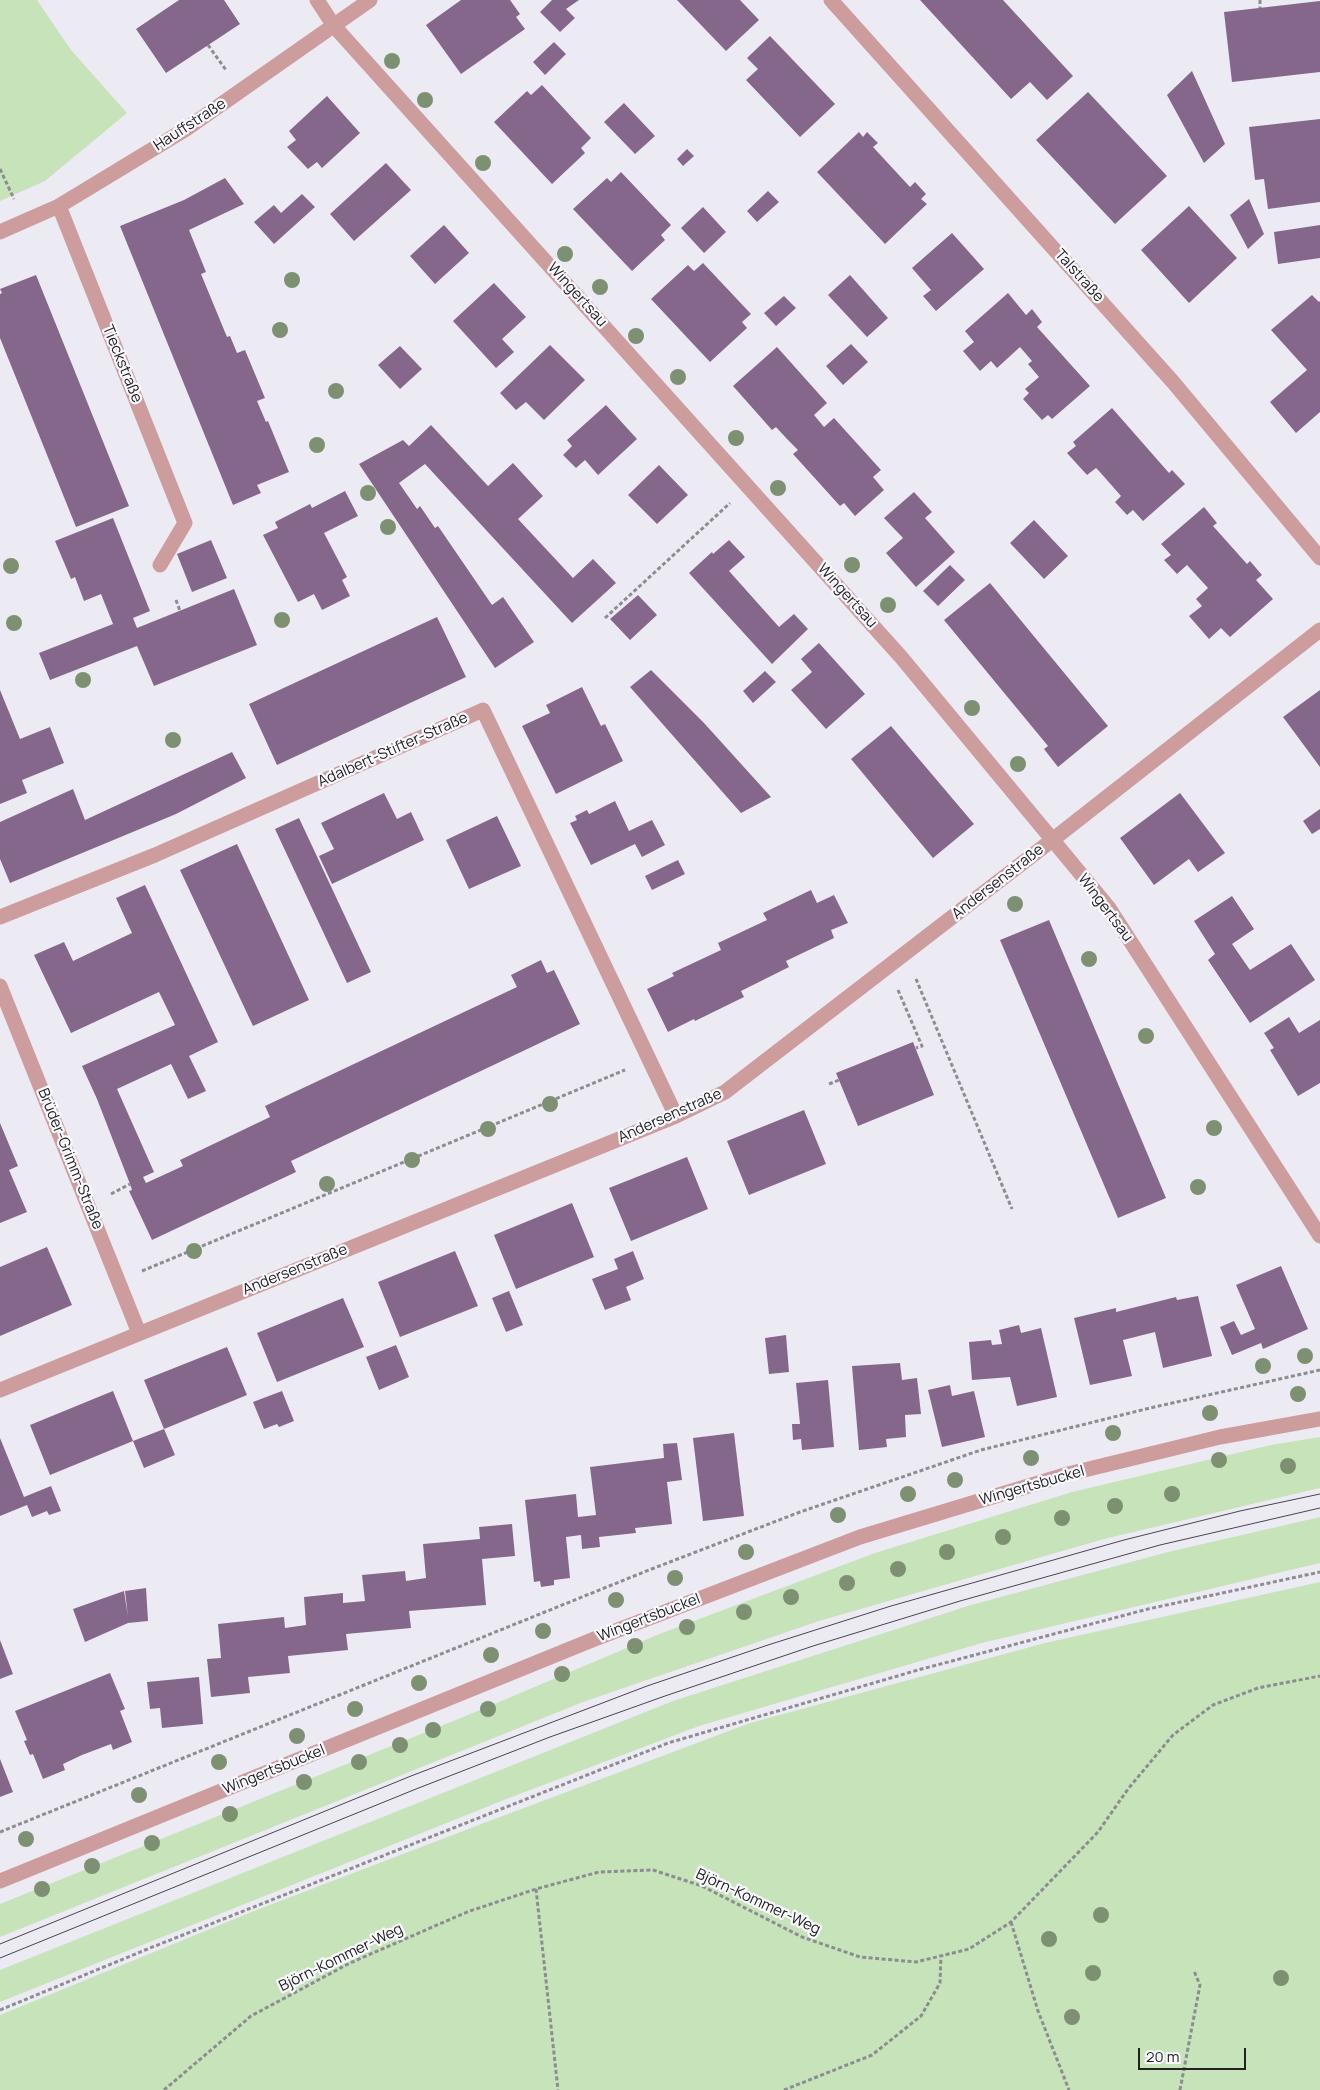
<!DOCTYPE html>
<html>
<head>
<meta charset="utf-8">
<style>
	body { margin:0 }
	#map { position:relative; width:1320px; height:2090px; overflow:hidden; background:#ecebf4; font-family:Manrope,sans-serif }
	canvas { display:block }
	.scale { position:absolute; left:1138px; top:2048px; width:108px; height:22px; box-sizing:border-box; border:2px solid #222225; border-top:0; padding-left:6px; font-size:15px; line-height:18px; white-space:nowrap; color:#222225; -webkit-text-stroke:4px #f9f9fe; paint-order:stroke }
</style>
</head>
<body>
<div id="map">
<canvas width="1320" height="2090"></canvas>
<div class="scale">20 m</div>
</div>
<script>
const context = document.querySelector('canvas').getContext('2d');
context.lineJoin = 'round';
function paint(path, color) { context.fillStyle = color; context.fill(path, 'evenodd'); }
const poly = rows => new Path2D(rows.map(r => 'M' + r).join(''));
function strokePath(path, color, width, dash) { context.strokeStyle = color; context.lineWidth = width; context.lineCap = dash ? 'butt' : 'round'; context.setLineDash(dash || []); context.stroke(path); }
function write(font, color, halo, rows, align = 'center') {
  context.font = font + ' Manrope,sans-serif'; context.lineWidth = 4.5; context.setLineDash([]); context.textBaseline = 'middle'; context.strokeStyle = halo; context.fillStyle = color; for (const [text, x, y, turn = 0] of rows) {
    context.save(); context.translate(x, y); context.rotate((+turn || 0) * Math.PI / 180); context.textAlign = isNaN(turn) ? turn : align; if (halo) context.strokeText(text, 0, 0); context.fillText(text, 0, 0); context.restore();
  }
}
paint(poly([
	[0,0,37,0,71,50,127,113,45,181,0,201],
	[1320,1437,1320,1488,1104,1539,819,1621,583,1702,0,1937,0,1904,473,1713,662,1633,875,1553,1072,1492,1271,1445],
	[1320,1517,1320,1563,982,1643,699,1726,509,1798,0,2002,0,1970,673,1701,971,1605,1168,1552],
	[1320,1582,1320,2090,0,2090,0,2015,254,1911,484,1823,750,1723,1045,1643]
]), '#c7e3b9');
paint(poly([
	[179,0,224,0,240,24,166,73,136,29],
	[461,0,510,0,520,14,516,17,525,29,461,74,426,25],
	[552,0,579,0,566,9,575,18,560,32,540,12],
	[677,0,740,0,759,20,726,51],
	[920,0,1003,0,1073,76,1047,100,1030,82,1011,99],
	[1320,1,1320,72,1232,82,1224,12],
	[770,36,835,104,800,137,746,80,758,69,747,58],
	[554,42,566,54,545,75,533,62],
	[1192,71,1225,144,1204,163,1167,95],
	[542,85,591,138,581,148,585,153,552,184,494,122,527,91,531,95],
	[1088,92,1167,176,1115,224,1036,140],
	[327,96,360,133,322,168,317,162,308,169,287,147,296,140,289,131],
	[624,103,655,136,635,154,604,122],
	[1320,119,1320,202,1268,209,1264,179,1255,180,1249,127],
	[859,132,863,137,867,132,878,143,873,147,910,187,915,182,926,194,921,199,927,204,885,244,817,172],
	[687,149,694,156,683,166,677,159],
	[386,163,411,190,354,241,330,214],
	[621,172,671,225,661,235,665,240,632,271,573,209,607,178,611,182],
	[225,178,244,204,189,230,206,272,201,274,227,337,230,336,237,353,245,350,265,398,257,401,266,422,268,421,289,472,257,485,261,493,233,505,120,226,184,200],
	[768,191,779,202,757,222,747,211],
	[302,194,315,207,274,244,254,222,274,205,281,213],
	[1249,199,1264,234,1248,249,1230,215],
	[1189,206,1237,258,1189,303,1141,250],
	[703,207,726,232,704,253,681,228],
	[444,225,469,253,435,284,410,256],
	[1320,225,1320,258,1278,264,1274,232],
	[952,233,984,269,936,311,923,296,931,290,912,268],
	[703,263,751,314,742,322,747,328,710,362,651,299,688,265,694,271],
	[36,275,129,506,76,527,0,338,0,294,2,293,0,289],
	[850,275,888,318,867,337,828,295],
	[494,283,526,317,502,339,514,352,496,368,453,321],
	[1008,293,1026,315,1032,309,1042,322,1037,327,1090,386,1052,419,1048,415,1042,420,1023,399,1029,393,1025,389,1039,377,1028,364,1032,361,1020,347,997,368,991,361,980,371,963,351,974,342,965,331],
	[1312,295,1319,302,1320,301,1320,412,1296,433,1270,402,1307,370,1271,330],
	[784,296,796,308,776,326,764,313],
	[851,344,868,362,843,385,826,366],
	[550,345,585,380,544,420,526,402,516,410,500,393],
	[400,346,422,369,400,389,378,365],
	[777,347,827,403,814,415,824,427,834,418,881,470,873,477,884,490,855,516,844,503,840,506,793,454,798,450,787,439,776,427,772,430,733,386],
	[606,405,637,439,598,475,585,460,576,468,563,455,572,446,567,440],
	[1112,408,1169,473,1172,470,1185,484,1143,521,1133,510,1127,515,1115,502,1121,496,1099,471,1096,468,1087,475,1067,453,1076,446,1073,442],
	[431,425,488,486,513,463,543,496,518,519,573,578,593,559,616,583,572,623,425,464,399,483,417,509,420,506,435,528,438,526,492,605,503,597,534,642,495,668,359,464,403,440,409,446],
	[659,465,688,495,657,524,628,495],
	[345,491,358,516,324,533,347,577,342,580,350,596,322,610,314,594,298,602,263,535,278,528,275,522,310,504,312,508],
	[914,492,932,512,925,518,955,552,916,587,886,553,903,538,884,518],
	[1204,507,1217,523,1213,526,1247,564,1250,561,1262,575,1256,580,1273,599,1230,637,1221,628,1209,639,1189,616,1202,606,1196,599,1208,588,1187,565,1177,574,1164,560,1171,555,1161,544],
	[113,518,150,611,133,618,137,628,234,589,257,645,154,686,137,646,50,680,39,653,113,624,101,594,84,601,75,577,71,579,55,541],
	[1034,520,1068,556,1044,579,1010,543],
	[211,540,227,578,192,592,177,554],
	[729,540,745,557,729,571,779,627,794,614,808,629,772,664,689,573,712,552,713,554],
	[950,565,965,580,938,606,923,591],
	[990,583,1108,726,1058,767,1044,749,1048,746,944,620],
	[638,595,657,615,630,640,610,619],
	[437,617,466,677,277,765,249,704],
	[819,643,865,694,826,729,791,690,812,672,801,659],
	[651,670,704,723,771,797,741,813,630,687],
	[765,671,776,682,753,703,743,691],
	[582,687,601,726,605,724,623,761,556,794,522,726,550,713,546,705],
	[0,690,20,739,50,727,64,763,22,780,27,793,0,804],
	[1320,690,1320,767,1283,717],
	[891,726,974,824,933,858,851,759],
	[232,752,246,778,176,814,10,883,0,859,0,822,73,789,85,820],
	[384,793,397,819,411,812,424,840,332,884,319,856,334,849,321,823],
	[1180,793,1225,853,1198,872,1189,859,1154,885,1120,838],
	[615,801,629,831,652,820,665,845,642,857,635,844,591,865,570,823,577,820,575,816,587,810,589,814],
	[1320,809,1320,829,1312,834,1303,821],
	[497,816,521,866,469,889,446,840],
	[299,818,371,972,347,983,275,829],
	[237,844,309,1000,253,1026,180,870],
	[678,860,685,874,652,890,645,876],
	[145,885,218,1042,189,1056,206,1091,188,1099,171,1064,117,1089,154,1172,143,1177,146,1183,183,1166,180,1160,270,1117,265,1106,517,987,511,975,541,960,547,973,554,970,580,1024,291,1161,296,1172,152,1240,129,1191,132,1190,130,1184,97,1099,82,1066,175,1025,159,992,71,1033,34,955,64,942,73,961,132,933,116,898],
	[811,890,817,903,834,895,848,923,831,930,834,938,786,961,789,967,741,991,744,997,695,1021,694,1019,668,1032,647,989,674,976,672,973,721,950,718,943,767,920,763,913],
	[1232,896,1254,929,1232,944,1250,970,1291,944,1315,980,1250,1023,1208,960,1215,954,1194,921],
	[1049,920,1166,1198,1118,1218,1000,940],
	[1289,1017,1299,1033,1320,1020,1320,1083,1298,1096,1270,1050,1274,1048,1264,1033],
	[913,1042,934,1095,858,1126,836,1073],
	[804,1110,826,1164,749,1195,727,1141],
	[0,1123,18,1166,9,1170,27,1212,0,1223],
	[687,1157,708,1209,631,1241,609,1188],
	[572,1203,594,1257,516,1289,494,1235],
	[47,1247,72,1305,0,1336,0,1267],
	[455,1251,478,1306,400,1337,378,1282],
	[633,1251,644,1279,626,1287,631,1300,605,1310,592,1279,618,1269,614,1259],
	[1281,1266,1308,1329,1263,1349,1261,1343,1232,1355,1220,1327,1234,1321,1241,1335,1255,1329,1236,1285],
	[509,1291,523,1325,506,1332,492,1298],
	[1198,1296,1212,1356,1163,1368,1155,1332,1123,1340,1132,1376,1090,1385,1074,1318,1116,1308,1116,1312,1176,1297,1177,1300],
	[343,1298,364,1347,277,1382,257,1333],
	[1019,1325,1021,1333,1041,1328,1057,1397,1017,1406,1010,1377,972,1380,969,1342,991,1340,992,1345,1002,1344,999,1330],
	[786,1335,789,1372,769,1374,765,1338],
	[396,1345,409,1377,379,1390,366,1357],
	[227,1347,247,1395,164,1429,175,1455,144,1468,133,1441,50,1475,30,1425,113,1391,133,1441,164,1429,144,1380],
	[900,1363,902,1380,917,1378,921,1414,905,1415,906,1437,886,1439,887,1447,859,1450,852,1366],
	[828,1380,834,1447,802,1450,801,1439,793,1440,792,1424,800,1424,796,1383],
	[950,1385,952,1396,974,1391,985,1437,942,1447,928,1390],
	[282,1391,294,1421,279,1427,277,1424,264,1429,253,1402],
	[734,1433,744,1516,703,1521,693,1438],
	[0,1438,24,1497,51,1486,61,1511,49,1515,47,1511,32,1517,27,1505,0,1516],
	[677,1443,682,1480,667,1482,672,1524,635,1528,636,1533,599,1537,600,1547,582,1549,581,1535,566,1537,570,1578,554,1580,554,1585,541,1587,540,1581,534,1582,525,1500,576,1494,578,1517,596,1515,590,1467,664,1458,663,1444],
	[512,1524,515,1556,482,1559,486,1605,409,1611,411,1628,346,1634,348,1650,288,1656,290,1673,248,1677,250,1693,211,1697,207,1659,221,1658,218,1624,284,1617,285,1628,306,1625,304,1597,343,1593,343,1603,365,1601,362,1575,405,1571,406,1581,426,1578,423,1544,480,1539,479,1527],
	[146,1588,148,1621,128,1623,85,1642,73,1609,124,1591,128,1617,125,1591],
	[0,1640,13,1674,0,1679],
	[110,1673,125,1709,120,1711,132,1742,113,1750,111,1744,82,1755,63,1764,65,1770,43,1779,33,1754,30,1755,24,1741,27,1740,15,1711],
	[199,1677,203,1724,162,1728,160,1708,150,1709,147,1682],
	[0,1759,13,1792,0,1797]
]), '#85678b');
strokePath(poly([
	[1260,0,1260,8],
	[208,45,226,70],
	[0,169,14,199],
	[176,600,180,611],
	[605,618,730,503],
	[916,979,1012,1209],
	[898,990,922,1046,916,1048],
	[829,1084,839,1080],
	[111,1194,130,1184],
	[142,1271,625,1070],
	[0,1832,649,1570,800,1512,981,1450,1150,1408,1320,1370],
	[536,1889,558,2090],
	[1011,1922,1038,2011,1069,2090],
	[0,2010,145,1950,668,1743,918,1670,1148,1609,1320,1572],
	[164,2090,251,2016,350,1963,467,1912,536,1889,599,1872,653,1870,702,1886,802,1937,860,1957,916,1962,969,1949,1011,1922,1098,1832,1128,1789,1173,1735,1213,1705,1258,1688,1320,1676],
	[784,2090,872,2055,921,2016,940,1983,941,1956],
	[1180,2090,1200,1985,1194,1971]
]), '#8c8c92', 3, [4, 2.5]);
strokePath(poly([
	[317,0,334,26,901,657,1109,908,1320,1236],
	[831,0,1173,382,1320,558],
	[59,206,185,523,160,565],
	[0,232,59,206,186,129,370,0],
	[0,917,155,855,483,710,676,1116],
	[0,986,139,1333],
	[0,1390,676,1116,725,1092,1051,841,1320,630],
	[0,1881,592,1640,860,1537,1068,1474,1220,1437,1320,1419]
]), '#cd9d9e', 15);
strokePath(poly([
	[0,1944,411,1776,647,1686,768,1645,891,1606,1124,1540,1240,1511,1320,1494],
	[0,1958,416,1789,550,1737,665,1696,813,1646,960,1601,1160,1545,1320,1508]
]), '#46464a', 1);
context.fillStyle = '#7d9072';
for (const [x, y] of [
	[392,61],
	[425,100],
	[483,163],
	[565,254],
	[292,280],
	[600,287],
	[280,330],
	[636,336],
	[678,377],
	[336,391],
	[736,438],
	[317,445],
	[778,488],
	[368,493],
	[388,527],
	[852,565],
	[11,566],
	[888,605],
	[282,620],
	[14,623],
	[83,680],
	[972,708],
	[173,740],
	[1018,764],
	[1015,904],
	[1089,959],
	[1146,1036],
	[550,1104],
	[1214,1128],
	[488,1129],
	[412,1160],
	[327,1184],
	[1198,1187],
	[194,1251],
	[1305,1356],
	[1263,1366],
	[1298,1394],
	[1210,1413],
	[1113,1433],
	[1031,1458],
	[1219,1460],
	[1288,1466],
	[955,1480],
	[908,1494],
	[1172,1494],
	[1115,1506],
	[838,1515],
	[1062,1518],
	[1003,1537],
	[746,1552],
	[947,1552],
	[898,1569],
	[675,1578],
	[847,1583],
	[791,1597],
	[616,1600],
	[744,1612],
	[687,1627],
	[543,1631],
	[635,1646],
	[491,1655],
	[562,1674],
	[419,1683],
	[355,1709],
	[488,1709],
	[433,1730],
	[297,1736],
	[400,1745],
	[219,1762],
	[359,1762],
	[304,1782],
	[139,1795],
	[230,1814],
	[26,1839],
	[152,1843],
	[92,1866],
	[42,1889],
	[1101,1915],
	[1049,1939],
	[1093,1973],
	[1281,1978],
	[1072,2017]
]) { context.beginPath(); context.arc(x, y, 8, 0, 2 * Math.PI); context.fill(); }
write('15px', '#222225', '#f9f9fe', [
	["Hauffstraße",190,125,-33],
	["Talstraße",1079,276,48],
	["Wingertsau",577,295,48],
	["Tieckstraße",122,364,68],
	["Wingertsau",847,596,48],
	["Adalbert-Stifter-Straße",393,750,-24],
	["Andersenstraße",998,882,-38],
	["Wingertsau",1105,908,53],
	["Andersenstraße",670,1116,-24],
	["Brüder-Grimm-Straße",70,1159,68],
	["Andersenstraße",295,1270,-22],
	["Wingertsbuckel",1032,1486,-16],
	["Wingertsbuckel",649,1618,-21],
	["Wingertsbuckel",274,1770,-22],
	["Björn-Kommer-Weg",758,1902,25],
	["Björn-Kommer-Weg",341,1958,-26]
]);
</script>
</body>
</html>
